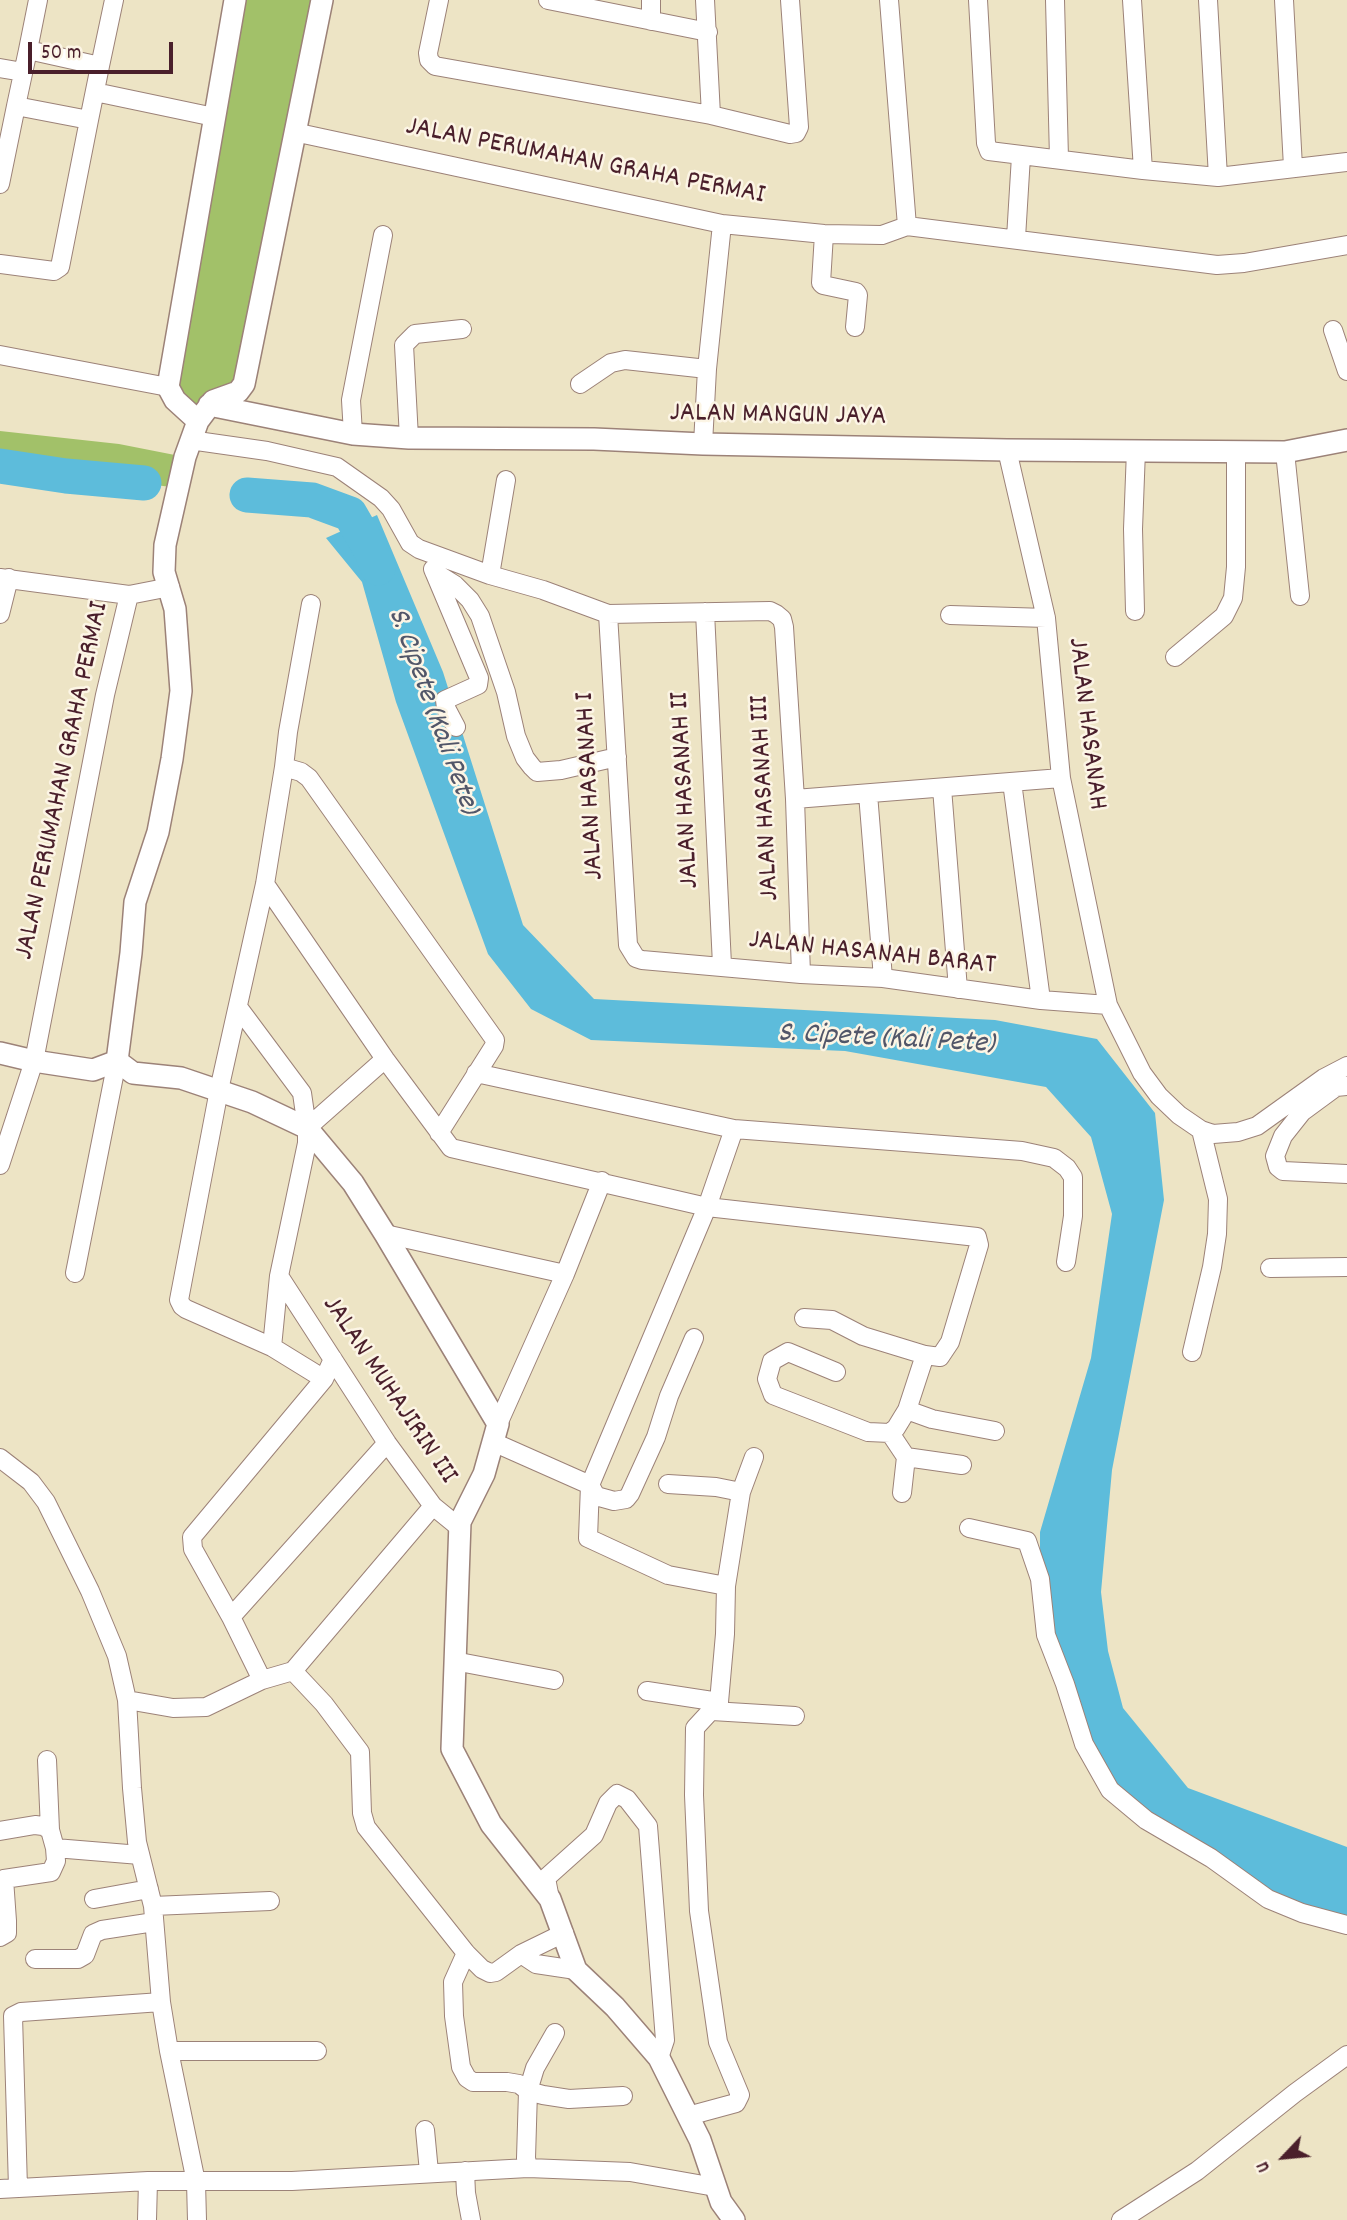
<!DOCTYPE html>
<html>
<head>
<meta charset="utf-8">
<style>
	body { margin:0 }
	#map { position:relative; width:1347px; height:2220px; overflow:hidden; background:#ede4c5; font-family:Dekko,sans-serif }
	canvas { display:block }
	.north { position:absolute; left:1249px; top:2122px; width:70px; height:70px; -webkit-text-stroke:5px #fcf5e5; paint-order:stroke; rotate:244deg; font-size:19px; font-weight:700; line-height:28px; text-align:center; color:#4a1f2b }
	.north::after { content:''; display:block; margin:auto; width:24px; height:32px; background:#4a1f2b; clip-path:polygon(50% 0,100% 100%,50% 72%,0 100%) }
	.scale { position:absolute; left:28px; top:42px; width:145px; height:32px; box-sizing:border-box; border:4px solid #4a1f2b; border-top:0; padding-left:9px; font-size:21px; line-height:24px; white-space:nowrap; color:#4a1f2b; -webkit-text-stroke:5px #fcf5e5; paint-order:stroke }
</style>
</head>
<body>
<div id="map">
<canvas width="1347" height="2220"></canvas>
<div class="north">U</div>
<div class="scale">50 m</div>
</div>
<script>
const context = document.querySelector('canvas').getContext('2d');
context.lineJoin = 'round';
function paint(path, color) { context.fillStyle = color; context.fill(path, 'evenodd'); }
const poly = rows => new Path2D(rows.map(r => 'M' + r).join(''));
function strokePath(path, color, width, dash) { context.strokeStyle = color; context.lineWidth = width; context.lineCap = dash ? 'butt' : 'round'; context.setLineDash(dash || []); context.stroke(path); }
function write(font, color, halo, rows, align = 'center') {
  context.font = font + ' Dekko,sans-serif'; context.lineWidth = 5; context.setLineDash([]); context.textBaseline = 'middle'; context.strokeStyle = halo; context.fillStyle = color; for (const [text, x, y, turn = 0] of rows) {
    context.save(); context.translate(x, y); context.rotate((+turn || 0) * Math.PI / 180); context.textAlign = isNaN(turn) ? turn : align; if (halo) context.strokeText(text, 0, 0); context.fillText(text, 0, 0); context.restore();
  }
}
paint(poly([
	[235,0,322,0,244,384,206,408,175,400],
	[0,431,119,444,185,457,178,488,0,464]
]), '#a2c169');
paint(poly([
	[377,515,443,672,523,925,594,999,995,1020,1097,1039,1155,1113,1164,1200,1112,1470,1101,1592,1108,1651,1123,1708,1188,1788,1347,1847,1347,1925,1302,1913,1110,1790,1084,1744,1040,1579,1040,1532,1091,1358,1112,1214,1091,1137,1046,1087,845,1051,591,1040,531,1009,488,954,396,702,362,582,326,538]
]), '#5dbcdb');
strokePath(poly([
	[0,466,66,476,144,483],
	[247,495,312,500,350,514,372,552,378,568]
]), '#5dbcdb', 35);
const minor = poly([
	[439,0,428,53,429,60,435,66,711,115,790,134,796,133,799,127,790,0],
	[548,0,708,32],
	[651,0,651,21],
	[705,0,711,115],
	[978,0,986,143,989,151,1143,170,1218,177,1347,162],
	[1055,0,1059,158],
	[1132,0,1143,170],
	[1208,0,1218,177],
	[1284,0,1293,167],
	[28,50,100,66,89,120,16,106,28,50],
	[28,50,38,0],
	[100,66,114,0],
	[0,68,23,72],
	[95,92,214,117],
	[294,132,722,224,824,234,882,235,907,226,889,0],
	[0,184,16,106],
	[907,226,1217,265,1244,263,1347,245],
	[824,234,821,283,823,285,856,292,858,295,855,327],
	[1016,238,1021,156],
	[0,264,54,271,60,267,89,120],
	[1333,330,1347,371],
	[0,355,168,387],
	[580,384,611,363,625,360,707,369],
	[353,434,351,400,383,235],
	[409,438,404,345,415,334,462,329],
	[190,440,267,451,337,467,381,498,391,509,410,543,419,549,490,575,543,590,608,614,770,611,776,614,782,619,784,627,795,799,801,974],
	[703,444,707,369,722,224],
	[1007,450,1046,618,1061,778,1108,1005,1142,1073,1159,1096,1179,1115,1201,1130,1213,1134,1238,1132,1257,1126,1324,1078,1347,1066],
	[1285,452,1300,596],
	[433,569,479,678,478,685,445,700,446,708,456,727],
	[434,572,455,585,470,600,480,616,506,692,516,736,525,758,532,767,537,772,561,770,617,757],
	[490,575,506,480],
	[0,578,129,595],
	[1135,611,1133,529,1136,450],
	[705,612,722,965],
	[0,614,9,578],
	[608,614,628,945,636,958,642,960,801,974,883,978,1041,1000,1108,1005],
	[950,615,1046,618],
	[1175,657,1224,616,1233,598,1236,567,1236,451],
	[284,767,288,732,311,604],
	[1012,782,1041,1000],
	[942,788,958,989],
	[868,794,883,978],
	[795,799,1061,778],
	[265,884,385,1059,451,1148,707,1207,977,1237,979,1245,950,1342,940,1357,925,1355,863,1336,832,1320,804,1318],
	[238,1007,302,1093,307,1128,307,1143,279,1276,272,1347],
	[476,1073,734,1129,1022,1151,1054,1158,1067,1168,1073,1177,1073,1216,1066,1262],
	[1347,1086,1336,1087,1302,1112,1283,1136,1275,1156,1278,1167,1283,1171,1347,1174],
	[307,1128,385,1059],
	[0,1165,34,1061,105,695,129,595,170,587],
	[385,1234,565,1274],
	[1270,1268,1347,1267],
	[75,1273,117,1061],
	[279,1276,387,1443,433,1506,460,1528],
	[1192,1352,1212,1267,1217,1234,1218,1199,1201,1130],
	[925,1355,907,1410,932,1419,995,1431],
	[836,1372,788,1352,772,1361,767,1379,773,1395,868,1432,890,1433,896,1428,907,1410],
	[324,1379,272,1347,186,1309,182,1306,179,1300,219,1090,265,884,284,767,301,772,309,778,495,1040,494,1046,439,1133],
	[498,1424,565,1274,602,1181],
	[890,1433,906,1457,902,1493],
	[493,1442,590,1485,707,1207,734,1129],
	[906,1457,962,1465],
	[0,1458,31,1482,46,1502,90,1591,117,1656,127,1700,132,1788,137,1842,153,1906,161,2002,169,2051,196,2182,197,2220],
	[668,1484,716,1487,741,1492],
	[590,1485,596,1496,614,1501,626,1499,630,1494,656,1437,669,1396,694,1338],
	[590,1485,588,1538,668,1575,726,1586],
	[433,1506,293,1671,324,1704,360,1752,362,1813,366,1827,466,1953,482,1969,490,1973,496,1972,521,1954,564,1933],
	[969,1528,1027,1541,1040,1579,1046,1635,1065,1684,1084,1744,1110,1790,1146,1820,1211,1858,1268,1899,1302,1913,1347,1925],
	[231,1617,387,1443],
	[454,1661,554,1680],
	[262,1680,231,1617,193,1549,192,1537,324,1379,333,1359],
	[647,1691,719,1702],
	[127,1700,173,1708,206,1707,262,1680,293,1671],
	[712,1711,795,1716],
	[47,1760,50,1830],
	[0,1831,35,1825,43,1826,50,1830,55,1848,140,1855],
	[4,1879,51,1872,56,1861,55,1848],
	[0,1880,4,1879,7,1921,7,1933,0,1937],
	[94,1899,149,1889],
	[550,1899,546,1878,594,1835,608,1803,617,1794,627,1799,648,1826,665,2040,659,2058],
	[153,1906,270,1901],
	[466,1953,453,1982,454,2016,461,2067,467,2078,473,2082,507,2082,519,2084,528,2091,535,2068,555,2033],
	[521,1954,536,1964,576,1970],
	[35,1959,78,1959,85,1955,93,1934,102,1930,154,1922],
	[169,2051,317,2051],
	[688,2116,736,2103,740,2095,718,2042,699,1911,694,1795,695,1728,719,1702,725,1634,726,1586,741,1492,754,1457],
	[425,2130,429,2172],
	[528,2168,526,2158,528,2091,543,2095,569,2099,623,2096],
	[465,2171,466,2193,471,2220],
	[18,2188,13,2016,21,2012,161,2002],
	[0,2189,148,2181,292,2181,528,2168,630,2172,715,2187],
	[147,2220,148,2181],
	[1121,2220,1197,2171,1295,2093,1347,2055]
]);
const tertiary = poly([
	[322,0,244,384,238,392,213,401,198,421,185,457,165,545,164,572,175,609,181,691,172,759,158,832,135,902,131,953,117,1061,133,1073,181,1078,252,1102,307,1128,353,1183,385,1234,498,1424,484,1474,460,1522,452,1749,491,1824,550,1899,576,1970,615,2007,659,2058,700,2140,721,2202,734,2220],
	[209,405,353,434,409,438,594,439,703,444,1007,450,1285,452,1347,440],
	[198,421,175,400,168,387,235,0],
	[0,1053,34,1061,93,1070,117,1061]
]);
strokePath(minor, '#9c8278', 20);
strokePath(tertiary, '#9c8278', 24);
strokePath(minor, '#fff', 18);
strokePath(tertiary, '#fff', 21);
write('28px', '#4a1f2b', '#fcf5e5', [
	["JALAN PERUMAHAN GRAHA PERMAI",585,163,11],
	["JALAN MANGUN JAYA",778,417,1],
	["JALAN HASANAH",1085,724,83],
	["JALAN PERUMAHAN GRAHA PERMAI",64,781,-78],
	["JALAN HASANAH I",592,786,-93],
	["JALAN HASANAH II",687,790,-93],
	["JALAN HASANAH III",767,798,-93],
	["JALAN HASANAH BARAT",872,955,6],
	["JALAN MUHAJIRIN III",388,1391,56]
]);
write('italic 30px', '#515669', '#fcf5e5', [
	["S. Cipete (Kali Pete)",431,712,70],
	["S. Cipete (Kali Pete)",886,1041,3]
]);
</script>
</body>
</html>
